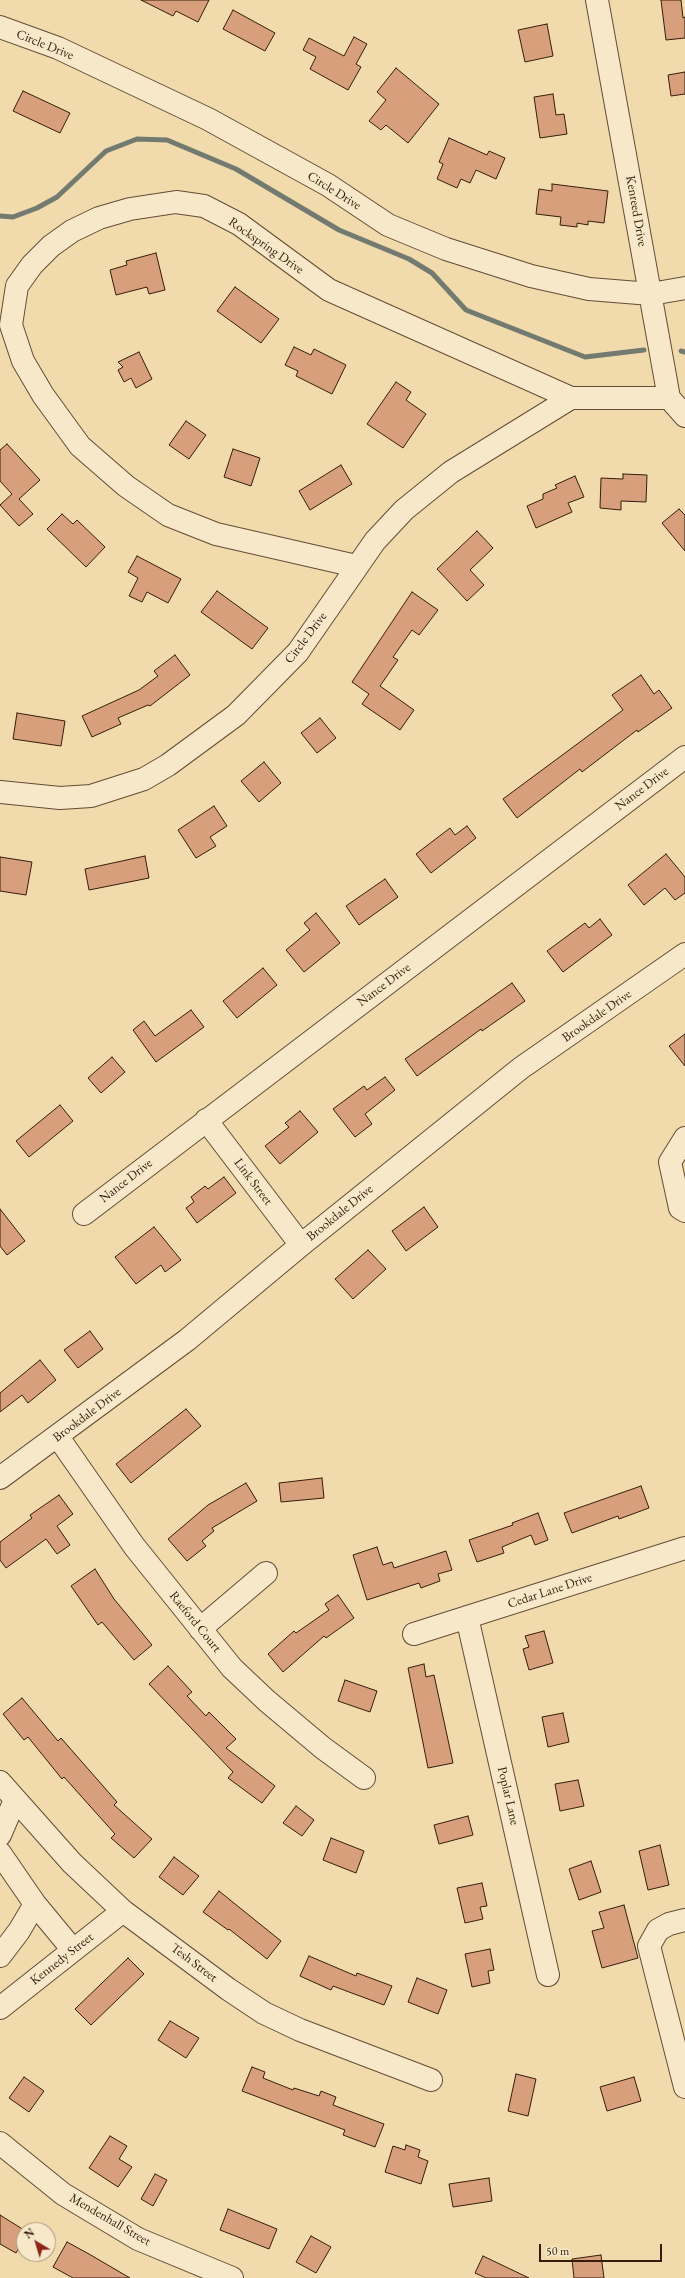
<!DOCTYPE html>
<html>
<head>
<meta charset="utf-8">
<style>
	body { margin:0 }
	#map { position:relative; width:685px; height:2278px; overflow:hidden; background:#f1dbac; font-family:"EB Garamond",serif }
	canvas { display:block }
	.north { position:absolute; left:16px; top:2222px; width:40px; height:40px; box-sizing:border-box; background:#f6e8c9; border:1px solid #a9977e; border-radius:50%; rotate:322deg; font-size:11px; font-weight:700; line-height:16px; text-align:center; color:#351d0d }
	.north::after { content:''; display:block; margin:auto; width:14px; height:18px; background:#8f2418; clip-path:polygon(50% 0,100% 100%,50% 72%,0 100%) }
	.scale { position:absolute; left:539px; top:2244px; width:123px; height:18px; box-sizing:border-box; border:2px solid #351d0d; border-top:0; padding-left:5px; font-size:12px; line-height:14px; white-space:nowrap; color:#351d0d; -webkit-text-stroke:3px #f6e8c9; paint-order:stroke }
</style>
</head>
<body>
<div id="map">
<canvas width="685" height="2278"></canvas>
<div class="north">N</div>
<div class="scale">50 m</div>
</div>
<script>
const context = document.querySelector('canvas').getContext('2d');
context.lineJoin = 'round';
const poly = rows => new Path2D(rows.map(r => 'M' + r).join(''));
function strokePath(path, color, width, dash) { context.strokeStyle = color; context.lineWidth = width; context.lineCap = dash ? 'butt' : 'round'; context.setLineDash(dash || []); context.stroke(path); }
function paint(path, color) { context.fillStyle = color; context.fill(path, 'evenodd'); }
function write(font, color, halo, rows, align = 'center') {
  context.font = font + ' "EB Garamond",serif'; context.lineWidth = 3; context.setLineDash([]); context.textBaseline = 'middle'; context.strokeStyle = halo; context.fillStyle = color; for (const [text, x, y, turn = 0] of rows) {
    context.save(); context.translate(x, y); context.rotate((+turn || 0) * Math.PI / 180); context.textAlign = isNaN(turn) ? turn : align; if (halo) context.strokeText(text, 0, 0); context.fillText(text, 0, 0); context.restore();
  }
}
strokePath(poly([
	[0,216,13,217,37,208,57,197,106,151,137,139,167,140,236,169,339,230,409,259,432,273,466,310,585,357,644,350],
	[681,351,685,352]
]), '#737b71', 5);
const building = poly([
	[141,0,209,0,198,22,176,11,173,16,141,0],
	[661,0,681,0,683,18,685,17,685,38,666,40,661,0],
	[233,10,275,33,265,51,223,29,233,10],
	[547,24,553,56,525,62,518,30,547,24],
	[354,37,367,44,356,64,361,67,348,90,310,69,316,57,303,50,309,38,344,56,354,37],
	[396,68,439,104,408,143,386,125,381,130,369,121,386,100,377,92,396,68],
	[685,72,685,94,671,96,668,75,685,72],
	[23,91,70,113,60,133,13,111,23,91],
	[553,94,556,115,564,114,567,134,540,138,534,97,553,94],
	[449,138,487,155,489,151,505,158,496,179,476,170,470,183,461,179,457,188,437,179,443,164,439,162,449,138],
	[552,184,608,191,604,223,588,221,588,225,577,223,577,227,560,225,561,217,536,214,539,189,552,191,552,184],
	[156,253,165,290,149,294,147,287,116,295,110,270,127,265,126,261,156,253],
	[235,287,279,319,261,343,217,311,235,287],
	[294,347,311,355,314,349,346,365,332,394,296,376,298,371,285,365,294,347],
	[139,352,152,379,136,388,131,378,124,382,118,370,123,367,118,362,139,352],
	[396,382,411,392,406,400,426,414,403,448,367,424,396,382],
	[186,421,206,435,189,459,169,445,186,421],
	[7,444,40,480,19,499,33,514,19,526,0,505,12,494,0,481,0,450,7,444],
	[233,449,260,458,251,486,224,477,233,449],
	[341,465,352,484,310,510,299,491,341,465],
	[623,474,647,475,646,502,621,501,621,510,600,508,601,478,623,479,623,474],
	[575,476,584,497,568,503,572,512,536,528,527,506,543,499,543,494,557,488,555,485,575,476],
	[679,509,685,515,685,551,662,523,679,509],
	[62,514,73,524,77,520,105,547,86,567,47,529,62,514],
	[477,531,493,548,470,570,484,585,467,601,437,569,477,531],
	[137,556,181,579,168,603,147,592,142,602,129,596,138,578,128,572,137,556],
	[217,591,268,628,252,649,201,612,217,591],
	[412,592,438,610,419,635,412,630,393,657,398,660,380,686,414,710,400,730,362,704,369,694,352,682,412,592],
	[175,655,190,675,150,706,148,705,118,718,121,724,92,737,82,716,139,690,158,676,154,671,175,655],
	[641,675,654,694,659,690,672,708,638,732,637,730,582,772,580,769,517,818,503,799,623,710,612,695,641,675],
	[17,713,65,721,61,746,13,739,17,713],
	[320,718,336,738,317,753,301,733,320,718],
	[264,762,281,783,259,802,241,781,264,762],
	[214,806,227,826,210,837,216,846,196,858,178,830,214,806],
	[467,826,476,838,431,873,416,854,450,828,455,835,467,826],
	[666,854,685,877,685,893,675,900,665,888,644,905,628,885,666,854],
	[145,856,149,878,89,890,85,869,145,856],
	[0,857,32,862,26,895,0,891,0,857],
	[385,879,398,897,359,925,346,906,385,879],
	[316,913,340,943,304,972,286,950,310,930,304,923,316,913],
	[600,919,612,935,563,972,547,951,585,923,589,928,600,919],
	[263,968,277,985,237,1018,223,1001,263,968],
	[512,983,525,1001,482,1031,481,1029,417,1076,405,1059,512,983],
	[191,1010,204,1027,156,1062,133,1030,144,1021,155,1036,191,1010],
	[685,1034,685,1066,669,1046,685,1034],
	[112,1057,125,1072,101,1093,88,1078,112,1057],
	[385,1077,395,1090,365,1114,372,1124,355,1137,333,1109,364,1086,367,1090,385,1077],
	[60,1105,73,1121,29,1157,16,1141,60,1105],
	[300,1111,318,1132,280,1164,265,1146,289,1127,285,1123,300,1111],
	[224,1177,236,1193,197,1223,186,1208,194,1202,191,1197,205,1186,208,1189,224,1177],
	[424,1207,438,1227,406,1251,392,1231,424,1207],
	[0,1209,25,1241,7,1255,0,1246,0,1209],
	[154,1227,181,1260,165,1272,161,1265,136,1284,115,1257,154,1227],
	[368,1250,386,1269,353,1299,335,1279,368,1250],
	[90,1331,103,1349,78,1368,64,1350,90,1331],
	[40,1360,56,1380,28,1403,22,1395,0,1412,0,1393,40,1360],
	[186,1409,201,1426,131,1483,116,1464,186,1409],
	[322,1478,324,1498,281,1502,279,1483,322,1478],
	[246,1483,257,1501,212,1528,214,1531,202,1541,206,1546,187,1561,168,1539,208,1505,246,1483],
	[641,1486,649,1508,619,1519,618,1516,572,1533,564,1513,641,1486],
	[59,1495,73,1514,57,1526,70,1545,57,1554,46,1539,6,1568,0,1560,0,1542,32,1518,30,1515,59,1495],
	[538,1513,548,1540,535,1545,531,1535,502,1547,504,1553,477,1562,469,1540,513,1525,512,1523,538,1513],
	[377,1547,383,1565,392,1562,394,1568,446,1551,452,1570,438,1574,440,1581,421,1588,419,1583,367,1600,353,1555,377,1547],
	[95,1569,114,1599,152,1645,134,1660,102,1622,98,1625,71,1586,95,1569],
	[338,1595,354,1618,326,1638,324,1636,283,1672,268,1654,294,1631,296,1633,329,1610,325,1604,338,1595],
	[544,1631,553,1663,529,1670,523,1649,529,1647,525,1636,544,1631],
	[424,1664,426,1677,434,1675,453,1763,428,1768,408,1668,424,1664],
	[168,1666,192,1692,187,1696,206,1716,209,1712,236,1739,226,1748,275,1786,262,1803,228,1778,233,1772,149,1684,168,1666],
	[345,1680,377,1691,370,1712,338,1701,345,1680],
	[22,1698,58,1741,61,1738,117,1802,114,1805,152,1839,134,1858,111,1838,115,1834,64,1777,62,1779,28,1737,24,1740,3,1714,22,1698],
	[563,1713,569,1742,548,1747,542,1717,563,1713],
	[578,1780,584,1806,560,1811,555,1784,578,1780],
	[296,1806,314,1820,302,1836,283,1823,296,1806],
	[468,1816,473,1835,439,1844,434,1825,468,1816],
	[331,1838,364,1851,356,1873,323,1860,331,1838],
	[660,1845,669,1885,648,1890,639,1851,660,1845],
	[174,1857,199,1876,183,1895,159,1877,174,1857],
	[591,1861,601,1892,579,1900,569,1869,591,1861],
	[482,1883,487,1906,480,1907,483,1919,465,1923,457,1888,482,1883],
	[219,1891,281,1941,267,1959,229,1929,228,1930,203,1912,219,1891],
	[624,1905,638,1958,602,1968,592,1931,604,1928,599,1912,624,1905],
	[490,1949,494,1970,488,1971,490,1983,472,1987,465,1954,490,1949],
	[309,1956,356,1976,357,1973,392,1986,384,2005,333,1986,331,1990,300,1976,309,1956],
	[128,1958,144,1974,91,2025,75,2009,128,1958],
	[417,1978,447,1990,438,2014,408,2002,417,1978],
	[170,2021,199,2038,186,2058,158,2040,170,2021],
	[252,2067,265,2072,263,2078,293,2090,294,2088,319,2096,321,2091,336,2097,333,2105,384,2124,375,2147,343,2135,345,2130,242,2091,252,2067],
	[516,2074,536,2079,528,2116,508,2111,516,2074],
	[24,2077,44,2091,29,2112,9,2098,24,2077],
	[634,2077,641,2101,607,2111,600,2087,634,2077],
	[110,2136,127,2146,119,2159,132,2167,118,2187,89,2168,110,2136],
	[406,2145,420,2150,418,2157,428,2161,421,2184,385,2172,393,2146,405,2150,406,2145],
	[155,2174,167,2180,153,2206,141,2199,155,2174],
	[489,2178,492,2201,453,2207,449,2184,489,2178],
	[228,2209,277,2229,269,2249,220,2230,228,2209],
	[0,2215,24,2230,24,2240,16,2253,0,2244,0,2215],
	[311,2236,331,2247,316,2273,296,2262,311,2236],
	[67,2242,89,2254,130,2278,73,2278,53,2267,67,2242],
	[601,2255,604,2278,574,2278,572,2259,601,2255],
	[483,2256,529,2278,486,2278,475,2273,483,2256]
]);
paint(building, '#d79f7b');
strokePath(building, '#351d0d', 1);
const minor = poly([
	[597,0,669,398,685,416],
	[0,27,58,48,208,119,328,185,388,225,446,249,531,276,589,289,651,294,685,288],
	[356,566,216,534,168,515,126,486,80,446,43,395,23,361,11,325,17,286,32,265,51,246,72,231,99,218,130,209,176,202,204,206,239,224,329,290,571,398,669,398],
	[0,792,60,798,91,796,144,779,168,765,236,715,298,652,375,541,404,510,451,472,571,398],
	[206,1120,301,1245],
	[685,1138,670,1162,680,1208,685,1211],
	[84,1214,685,757],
	[58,1437,134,1546,232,1668,267,1701,323,1748,364,1778],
	[0,1478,187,1340,301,1245,521,1068,685,954],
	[467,1617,548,1975],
	[200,1629,266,1573],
	[414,1634,685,1548],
	[0,1782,72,1863,123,1911,228,1989,264,2013,300,2030,431,2080],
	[0,1835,15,1800],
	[0,1853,35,1904,19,1931,0,1956],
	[35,1904,73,1950],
	[685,1920,669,1924,658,1930,649,1946,685,2087],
	[0,2008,123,1911],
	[0,2143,63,2194,138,2239,232,2278]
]);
strokePath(minor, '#644c35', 24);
strokePath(minor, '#f6e8c9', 22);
write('13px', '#351d0d', '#f6e8c9', [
	["Circle Drive",45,45,22],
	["Circle Drive",334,191,32],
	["Kenreed Drive",636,211,80],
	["Rockspring Drive",266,246,35],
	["Circle Drive",306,638,-53],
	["Nance Drive",642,789,-37],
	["Nance Drive",384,985,-37],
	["Brookdale Drive",597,1016,-35],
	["Nance Drive",126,1181,-38],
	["Link Street",253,1182,53],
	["Brookdale Drive",340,1213,-39],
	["Brookdale Drive",87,1415,-37],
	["Cedar Lane Drive",550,1591,-18],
	["Raeford Court",195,1622,51],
	["Poplar Lane",508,1796,77],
	["Kennedy Street",62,1959,-38],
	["Tesh Street",194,1963,37],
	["Mendenhall Street",110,2220,30]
]);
</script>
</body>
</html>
